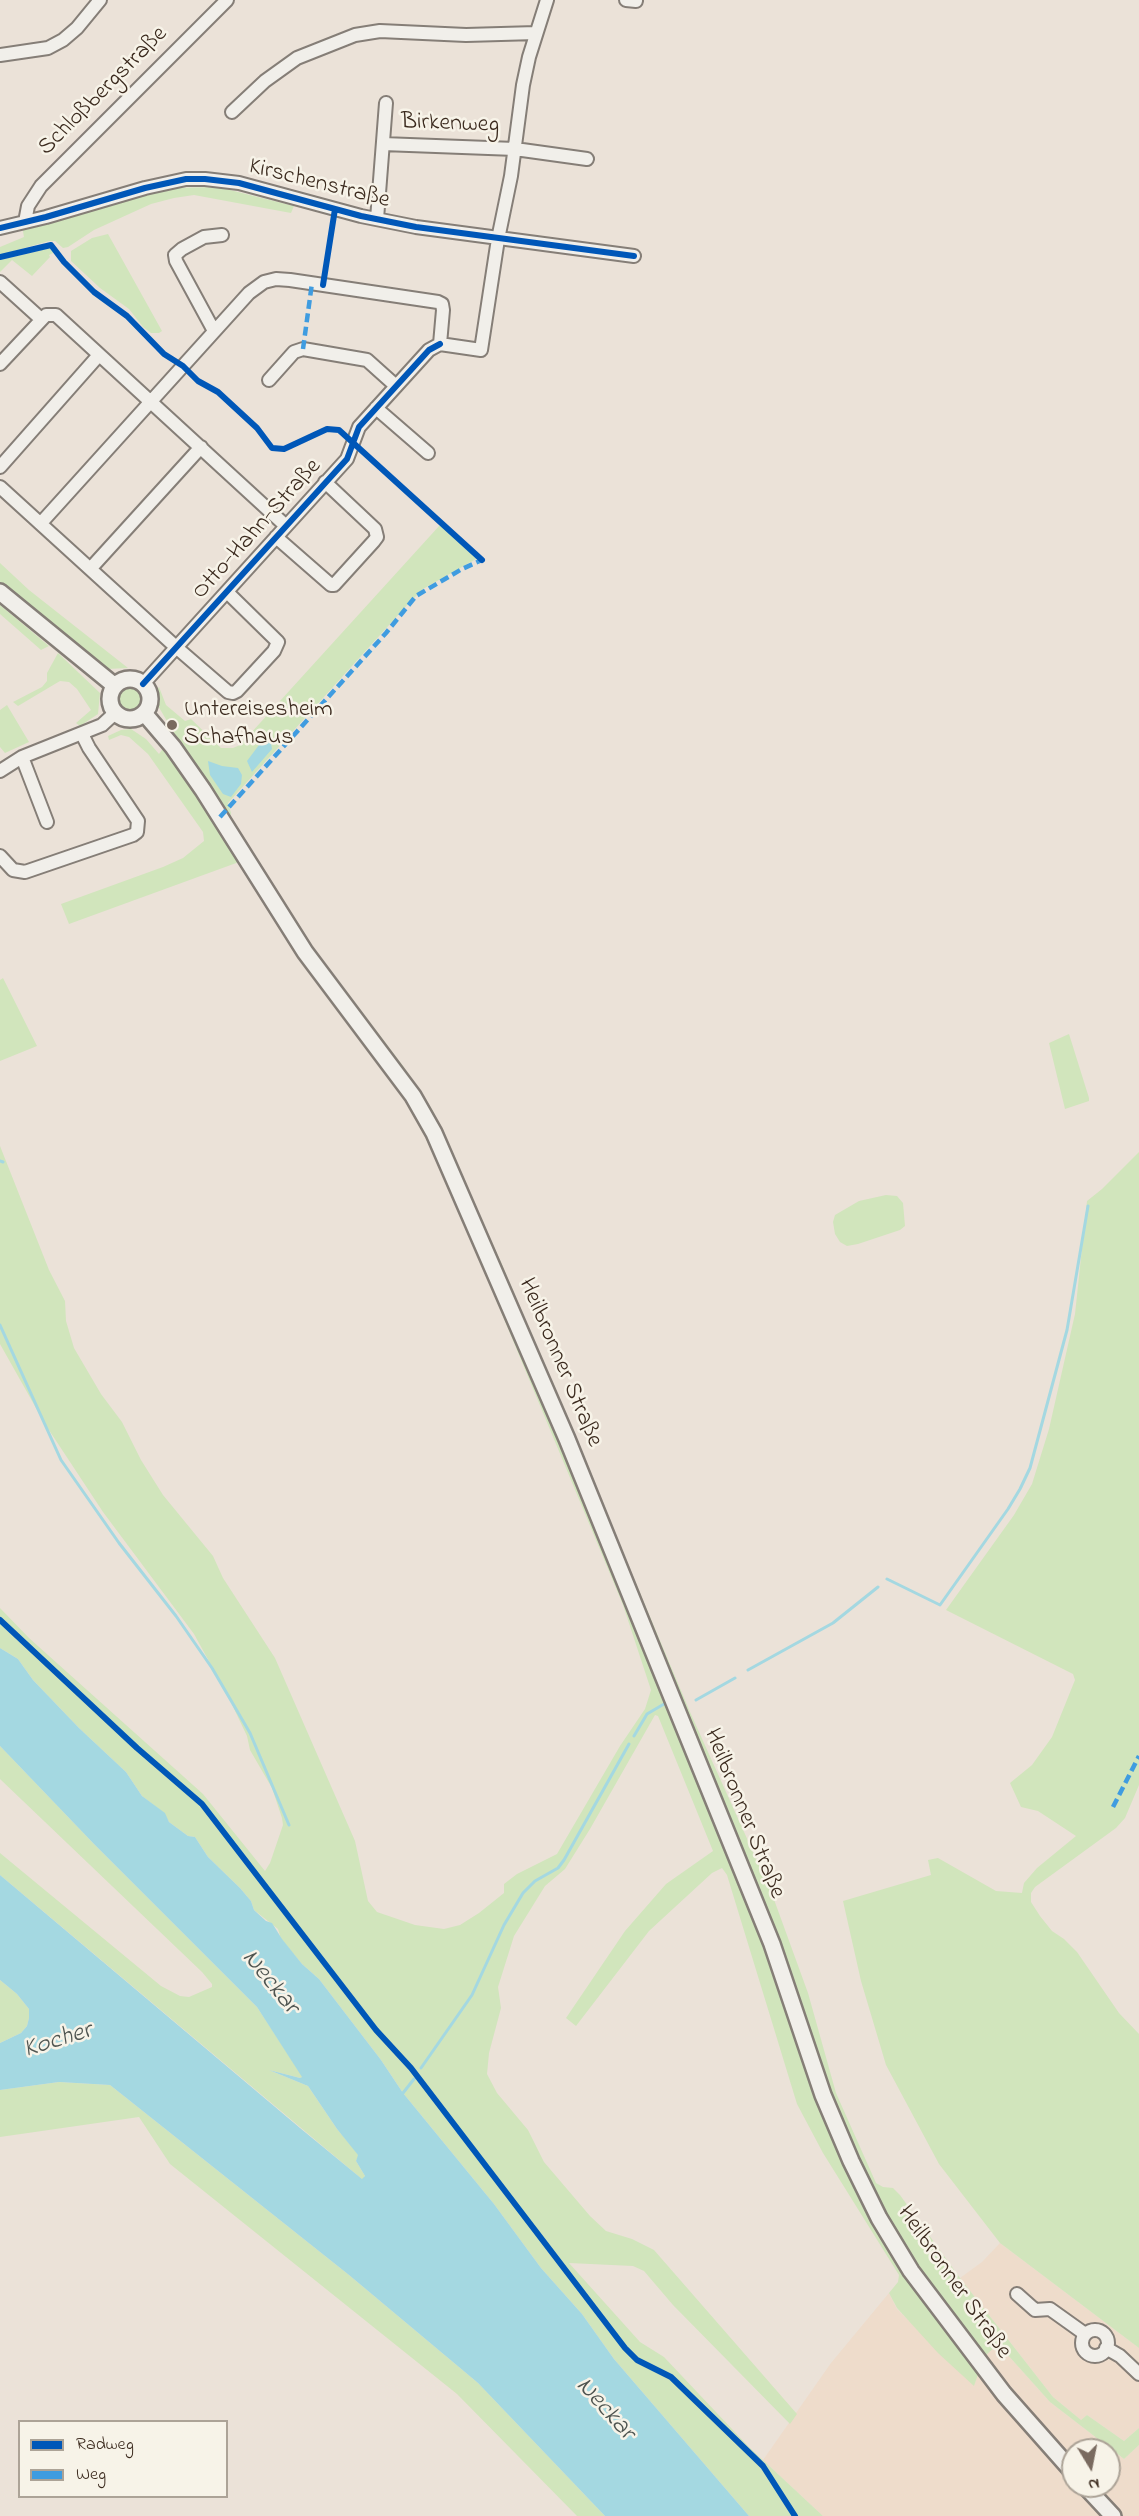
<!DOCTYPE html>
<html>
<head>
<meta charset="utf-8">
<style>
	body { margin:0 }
	#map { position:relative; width:1139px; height:2516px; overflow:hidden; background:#ebe2d8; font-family:"Indie Flower",sans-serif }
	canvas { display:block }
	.legend { position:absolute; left:18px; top:2420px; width:210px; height:78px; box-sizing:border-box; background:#f7f3e8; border:2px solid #aca397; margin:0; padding:8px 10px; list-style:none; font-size:18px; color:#3b2a1e }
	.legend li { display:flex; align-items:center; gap:12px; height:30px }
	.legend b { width:30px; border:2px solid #aca397 }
	.north { position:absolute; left:1061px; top:2438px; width:60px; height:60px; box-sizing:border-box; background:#f7f3e8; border:2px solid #aca397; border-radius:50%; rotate:170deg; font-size:16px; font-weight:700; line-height:24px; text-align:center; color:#3b2a1e }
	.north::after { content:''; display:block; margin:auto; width:21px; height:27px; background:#796a5f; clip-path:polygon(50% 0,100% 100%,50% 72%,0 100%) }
</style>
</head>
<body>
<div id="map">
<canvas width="1139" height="2516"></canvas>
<ul class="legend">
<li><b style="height:8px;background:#0057b8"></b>Radweg</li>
<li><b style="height:8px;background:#3f9ce0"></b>Weg</li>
</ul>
<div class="north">N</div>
</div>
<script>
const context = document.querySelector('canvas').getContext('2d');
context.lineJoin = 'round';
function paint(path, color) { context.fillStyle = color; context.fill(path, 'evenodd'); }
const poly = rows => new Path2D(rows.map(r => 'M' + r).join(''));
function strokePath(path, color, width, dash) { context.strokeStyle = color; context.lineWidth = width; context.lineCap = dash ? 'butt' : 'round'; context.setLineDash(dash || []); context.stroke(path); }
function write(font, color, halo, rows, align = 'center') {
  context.font = font + ' "Indie Flower",sans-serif'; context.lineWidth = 5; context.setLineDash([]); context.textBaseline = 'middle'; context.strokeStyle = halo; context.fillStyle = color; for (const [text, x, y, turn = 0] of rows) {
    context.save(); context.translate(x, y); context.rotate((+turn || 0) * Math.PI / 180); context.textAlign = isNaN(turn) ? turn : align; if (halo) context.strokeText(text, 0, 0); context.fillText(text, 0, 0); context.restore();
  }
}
paint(poly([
	[1000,2243,1139,2348,1139,2428,1124,2441,1087,2415,1081,2420,1053,2397,960,2278,982,2262],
	[889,2293,897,2309,974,2385,984,2357,998,2344,1050,2402,1124,2459,1139,2445,1139,2516,823,2516,763,2460,831,2363],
	[1073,2450,1109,2450,1109,2486,1073,2486]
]), '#eedccb');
paint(poly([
	[218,187,294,206,291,213,194,195,174,198,151,204,94,230,68,247,63,248,55,241,49,241,0,255,0,247,24,237,22,226,172,188],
	[108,234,162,331,159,333,151,333,143,327,129,309,100,288,71,261,71,251,92,238],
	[51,248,55,252,49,255,50,257,32,276,12,260,0,272,0,260],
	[440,525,478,558,423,589,409,603,228,803,231,813,230,818,305,937,403,1066,433,1111,503,1267,690,1712,772,1894,808,1993,836,2093,876,2183,883,2187,893,2188,900,2195,960,2278,1053,2397,1081,2420,1087,2415,1124,2441,1139,2428,1139,2445,1124,2459,1050,2402,998,2344,984,2357,974,2386,938,2353,897,2308,889,2293,898,2282,899,2275,823,2153,797,2104,727,1875,722,1868,712,1873,649,1931,576,2026,566,2018,625,1931,666,1884,713,1851,658,1716,655,1715,590,1829,565,1869,545,1886,514,1936,498,1987,501,2008,489,2053,487,2074,497,2093,528,2130,544,2162,590,2216,606,2231,632,2239,654,2250,797,2414,790,2424,673,2305,644,2271,633,2266,569,2263,640,2342,664,2357,749,2447,823,2516,749,2516,614,2359,582,2314,541,2268,494,2204,403,2093,381,2060,319,1979,302,1964,281,1939,278,1929,254,1910,251,1901,240,1888,208,1857,195,1837,188,1836,169,1822,164,1813,142,1796,126,1772,79,1728,33,1680,18,1659,0,1648,0,1608,29,1638,203,1794,265,1871,270,1863,283,1825,282,1818,272,1788,250,1750,247,1736,227,1694,194,1634,103,1512,45,1424,0,1344,0,1146,49,1270,65,1301,66,1321,74,1348,101,1394,122,1422,141,1460,163,1495,213,1556,223,1578,275,1658,355,1841,368,1901,377,1912,415,1925,444,1929,460,1925,479,1913,504,1893,504,1884,517,1874,557,1854,620,1746,645,1709,651,1690,623,1605,457,1206,422,1130,396,1085,307,969,239,862,69,924,61,904,163,867,183,858,204,841,203,832,148,754,129,737,121,735,109,740,108,736,121,730,131,729,146,739,159,754,174,733,157,704,154,693,159,687,166,705,185,721,191,719,221,748,233,748,240,745],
	[0,563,29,590,128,668,107,669,6,587,0,582],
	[0,605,49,646,41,650,0,614],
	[58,653,100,693,98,714,80,726,76,723,91,710,77,689,69,682,60,681,18,706,13,702,42,687,47,681,47,673],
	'115 699a14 14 0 1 1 28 0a14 14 0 1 1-28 0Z',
	[7,705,29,742,5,753,0,747,0,710],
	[3,978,37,1046,0,1061,0,980],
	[1069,1034,1089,1098,1089,1101,1065,1109,1049,1043],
	[1139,1152,1139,1785,1125,1818,1116,1828,1035,1887,1031,1893,1031,1902,1040,1916,1052,1931,1064,1939,1077,1952,1119,2013,1139,2034,1139,2348,1000,2243,939,2164,886,2065,861,1981,843,1901,931,1875,928,1860,938,1858,996,1891,1022,1893,1024,1883,1037,1868,1076,1836,1038,1811,1021,1807,1010,1783,1032,1765,1052,1737,1075,1680,1073,1674,946,1610,1014,1515,1032,1484,1049,1429,1075,1314,1087,1201,1102,1189],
	[886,1195,897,1196,903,1203,905,1226,900,1230,858,1244,847,1246,840,1242,835,1234,833,1222,835,1215,859,1201],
	[0,1746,93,1843,257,2007,303,2077,300,2078,269,2070,308,2086,337,2129,359,2155,356,2161,365,2176,363,2180,0,1875,0,1853,161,1986,180,1996,189,1997,212,1987,212,1984,202,1972,0,1779],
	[0,1980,17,1994,29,2009,29,2018,27,2026,21,2033,0,2043],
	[59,2082,110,2085,349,2275,478,2383,605,2516,577,2516,457,2394,170,2164,139,2117,0,2137,0,2090]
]), '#d1e5bc');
paint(poly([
	[270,737,272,749,252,772,247,761,262,741],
	[208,761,222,766,238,768,242,775,241,784,231,797,223,794,210,775],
	[0,1648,18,1659,33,1680,79,1728,126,1772,142,1796,165,1813,169,1822,188,1836,195,1837,208,1857,240,1888,251,1901,254,1910,266,1921,272,1923,282,1939,302,1964,319,1979,381,2060,403,2093,494,2204,541,2268,582,2314,614,2359,749,2516,605,2516,478,2383,349,2275,110,2085,59,2082,0,2090,0,2043,21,2033,27,2026,29,2018,29,2009,17,1994,0,1980,0,1875,300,2128,362,2179,365,2176,356,2161,358,2155,337,2129,308,2086,269,2070,300,2078,302,2077,257,2007,93,1843,0,1746]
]), '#a4d8e1');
strokePath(poly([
	[0,1161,3,1162],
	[0,1325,61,1460,119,1543,176,1616,212,1668,250,1733,289,1825],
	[887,1579,940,1605,1008,1509,1020,1489,1030,1468,1067,1330,1088,1206],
	[748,1670,833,1623,878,1587],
	[696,1700,735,1678],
	[634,1736,647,1714,664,1704],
	[421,2068,472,1995,504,1925,523,1893,535,1881,558,1868,564,1860,629,1744],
	[403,2093,414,2079]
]), '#a4d8e1', 3);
const minor = poly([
	[626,0,636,1],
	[0,55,48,48,63,40,77,28,100,0],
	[232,112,265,81,297,58,355,35,380,31,466,35,536,33],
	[383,144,515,149,587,159],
	[377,219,386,103],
	[25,222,28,206,41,186,227,0],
	[0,228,46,217,145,188,186,179,205,179,239,183,361,216,416,227,634,256],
	[0,282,41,319],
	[214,331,176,261,175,255,182,249,204,237,222,235],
	[440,344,481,350,498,239,511,176,523,85,529,57,547,0],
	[0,364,46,315,56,315,286,526],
	[269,380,294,352,303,349,367,360,396,386],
	[376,408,428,453],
	[0,467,99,355],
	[0,487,177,648,228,692,233,693,237,691,274,651,278,642,227,592],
	[41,523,249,293,264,282,276,279,290,280,438,302,442,304,443,310,440,344],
	[276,537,331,585,334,585,374,541,377,537,375,529,325,482],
	[91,568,201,447],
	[143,684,347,459,359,427,429,350,440,344],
	[22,757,47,822],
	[0,771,22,757,102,725,115,713],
	[0,856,13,870,25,872,133,835,137,832,138,821,89,748,82,734],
	[1017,2294,1035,2310,1050,2309,1085,2334],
	'1082 2343a13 13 0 1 1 26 0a13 13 0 1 1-26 0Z',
	[1106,2348,1120,2356,1139,2374]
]);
const major = poly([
	[0,592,115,686],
	'110 699a20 20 0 1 1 40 0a20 20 0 1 1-40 0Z',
	[144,713,173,747,203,790,305,952,413,1096,434,1133,567,1439,772,1944,823,2095,851,2161,879,2218,911,2271,1004,2394,1073,2472],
	[1085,2486,1113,2516]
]);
strokePath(minor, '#857e77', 16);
strokePath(major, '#857e77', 20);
strokePath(minor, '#f1efea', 12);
strokePath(major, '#f1efea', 15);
strokePath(poly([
	[303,349,312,283],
	[220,817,386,633,416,596,462,569,482,560,479,557],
	[1113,1807,1139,1756]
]), '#3f9ce0', 4.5, [9, 4.5]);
strokePath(poly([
	[0,228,46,217,145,188,186,179,205,179,239,183,361,216,416,227,634,256],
	[0,257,51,245,64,262,94,292,127,316,164,354,183,366,198,381,218,392,257,428,272,448,284,449,327,429,339,430,482,560],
	[323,285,335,209],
	[143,684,347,459,359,427,429,350,440,344],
	[0,1620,137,1748,202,1804,376,2030,411,2068,625,2348,637,2360,671,2377,763,2466,795,2516]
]), '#0057b8', 6);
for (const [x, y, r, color] of [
	[172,725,6,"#796a5f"]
]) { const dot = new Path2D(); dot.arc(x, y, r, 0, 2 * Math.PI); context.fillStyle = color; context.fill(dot); strokePath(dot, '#f7f3e8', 2); }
write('24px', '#3b2a1e', '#f7f3e8', [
	["Schloßbergstraße",104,92,-45],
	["Birkenweg",450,125,2],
	["Kirschenstraße",319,185,14],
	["Otto-Hahn-Straße",258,530,-48],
	["Heilbronner Straße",559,1363,67],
	["Heilbronner Straße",743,1814,68],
	["Heilbronner Straße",953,2283,55]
]);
write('24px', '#3b2a1e', '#f7f3e8', [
	["Untereisesheim",184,711],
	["Schafhaus",184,739]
], 'left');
write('italic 26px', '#4e5450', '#f7f3e8', [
	["Neckar",269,1983,51],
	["Kocher",58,2042,-17],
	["Neckar",604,2410,48]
]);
</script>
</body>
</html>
